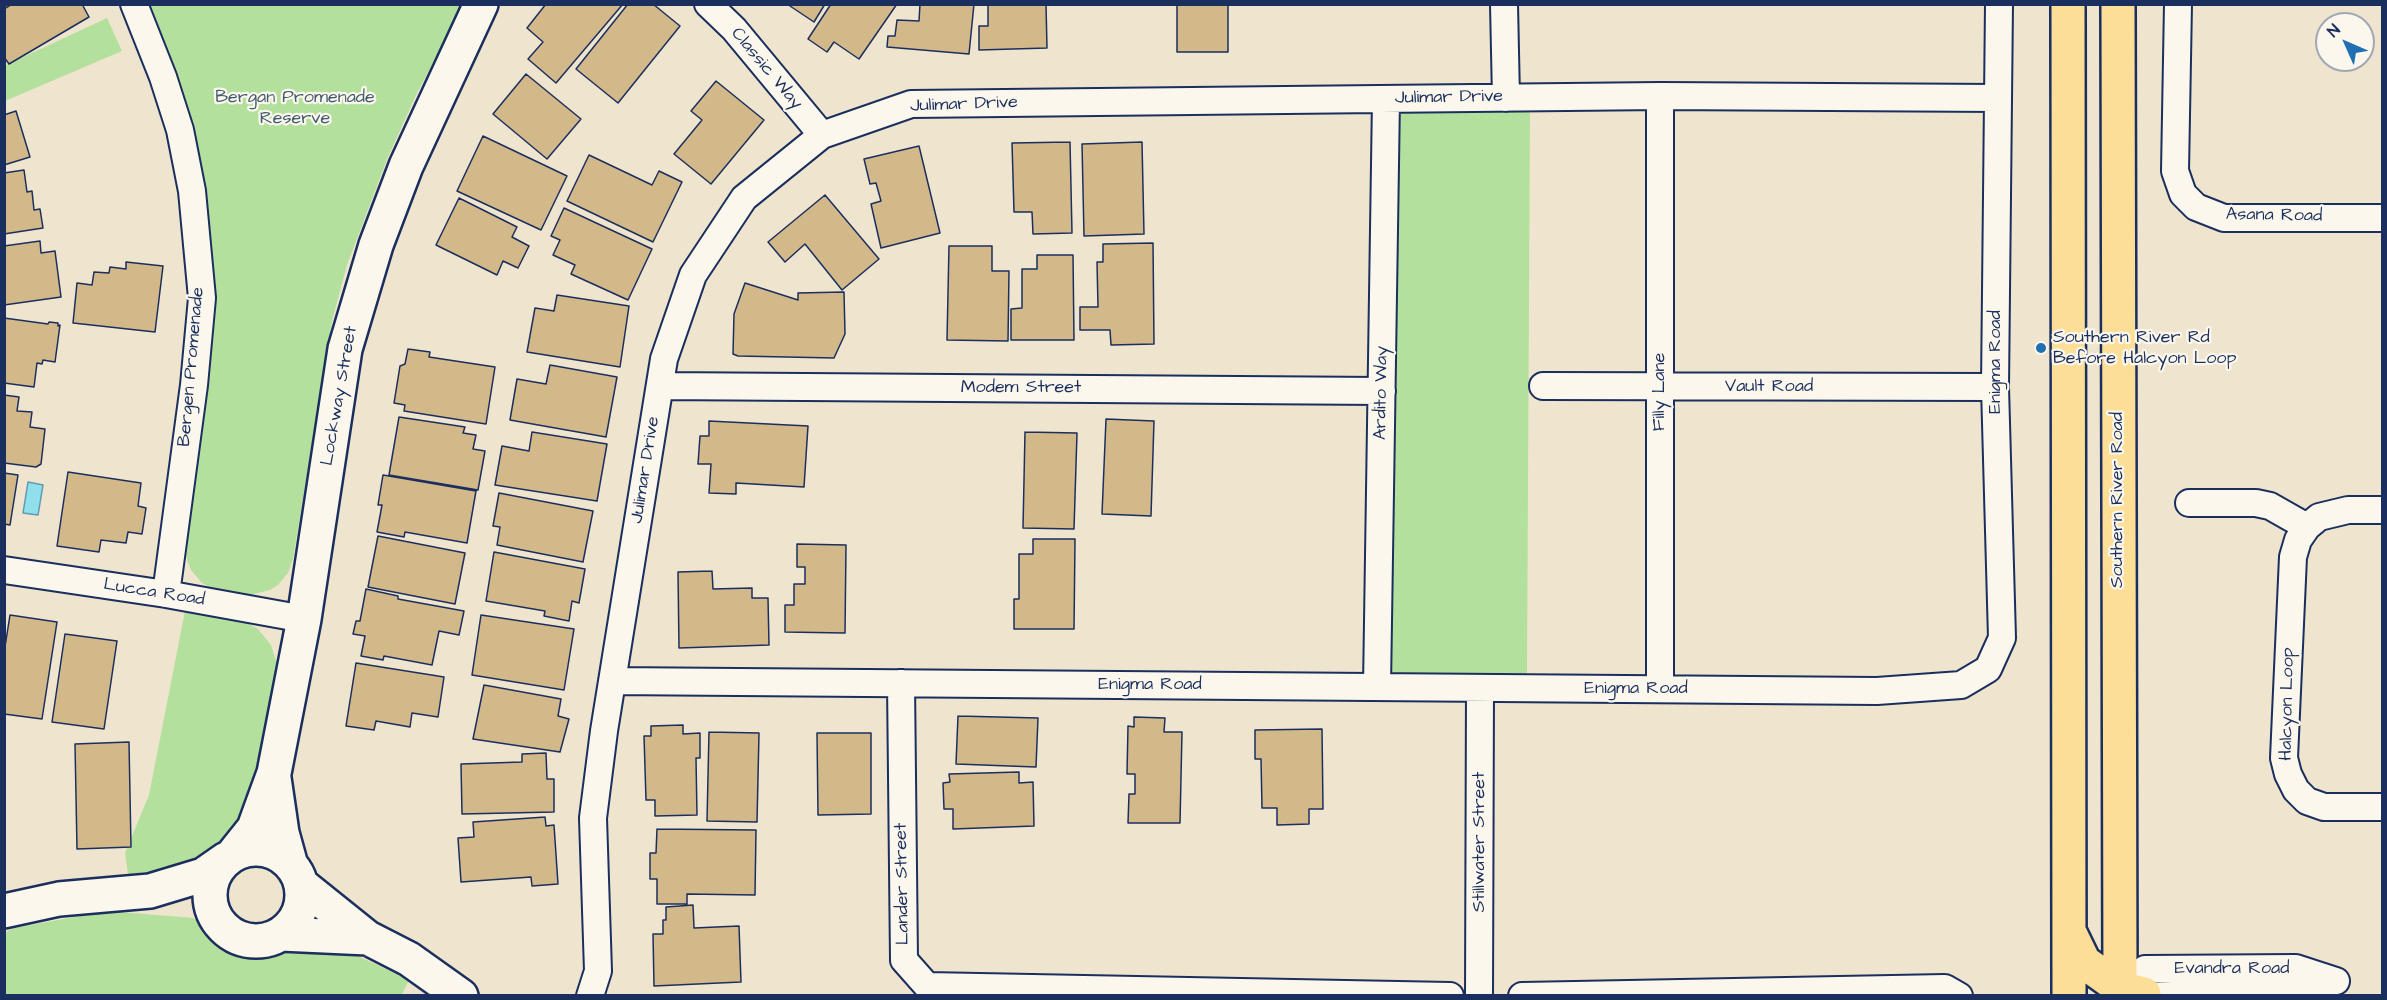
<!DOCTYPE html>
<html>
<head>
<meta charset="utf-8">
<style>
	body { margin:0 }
	#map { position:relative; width:2387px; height:1000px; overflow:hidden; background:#efe4ce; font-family:"Architects Daughter",sans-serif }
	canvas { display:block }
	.frame { position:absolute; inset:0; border:6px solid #1b2f5e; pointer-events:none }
	.north { position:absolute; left:2315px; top:12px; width:60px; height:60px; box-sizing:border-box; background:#fbf7ec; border:2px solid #a1a7b3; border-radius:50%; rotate:315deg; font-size:16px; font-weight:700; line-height:24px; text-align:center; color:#1b2f5e }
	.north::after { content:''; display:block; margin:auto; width:21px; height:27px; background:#1f6fb2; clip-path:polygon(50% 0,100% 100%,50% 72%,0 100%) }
</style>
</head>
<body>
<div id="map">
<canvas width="2387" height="1000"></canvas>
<div class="frame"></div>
<div class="north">N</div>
</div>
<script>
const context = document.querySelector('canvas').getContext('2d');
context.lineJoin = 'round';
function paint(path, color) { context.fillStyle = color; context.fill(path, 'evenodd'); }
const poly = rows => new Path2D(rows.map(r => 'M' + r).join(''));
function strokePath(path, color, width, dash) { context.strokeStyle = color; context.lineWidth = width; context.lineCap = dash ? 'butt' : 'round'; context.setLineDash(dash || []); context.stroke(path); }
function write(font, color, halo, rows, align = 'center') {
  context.font = font + ' "Architects Daughter",sans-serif'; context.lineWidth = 4.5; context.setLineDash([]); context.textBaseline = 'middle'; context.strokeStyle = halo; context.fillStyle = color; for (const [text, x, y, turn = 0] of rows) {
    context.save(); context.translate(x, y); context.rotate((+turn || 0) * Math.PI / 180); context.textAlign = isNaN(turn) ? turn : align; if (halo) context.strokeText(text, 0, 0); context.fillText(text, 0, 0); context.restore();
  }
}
paint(poly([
	[145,5,464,5,417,93,388,157,347,265,332,321,293,559,288,573,278,585,270,590,250,595,213,590,201,582,191,570,187,560,185,548,213,303,192,131,181,88],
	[107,18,122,51,5,101,4,66],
	[1394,106,1530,106,1527,674,1391,673],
	[185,611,243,621,258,629,271,645,277,664,254,785,229,845,180,868,128,874,125,853,149,795],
	[107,911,193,918,239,949,272,954,300,949,360,957,409,980,401,996,5,995,4,933,14,928]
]), '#b4e09e');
const water = poly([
	[28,482,43,485,38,515,23,513,28,482]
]);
paint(water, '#8fdfed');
strokePath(water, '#6199b4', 1.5);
const building = poly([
	[12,4,82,4,89,17,9,64,4,57,4,9,12,4],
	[546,4,623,4,556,83,528,59,543,42,527,28,546,4],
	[628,4,653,4,680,26,618,103,576,69,628,4],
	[787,4,825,4,814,22,787,4],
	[831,4,897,4,859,59,834,42,827,52,808,39,831,4],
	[920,4,974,4,969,54,887,47,888,36,895,36,897,20,919,21,920,4],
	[988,4,1046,4,1047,48,979,50,979,26,988,26,988,4],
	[1177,4,1228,4,1228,52,1177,52,1177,4],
	[526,74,581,119,547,159,493,114,526,74],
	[716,81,764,120,711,184,674,154,702,120,691,111,716,81],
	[16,111,30,157,4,165,4,115,16,111],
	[483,136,567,176,541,230,457,191,483,136],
	[1070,142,1072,233,1033,234,1032,212,1014,212,1012,143,1070,142],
	[1142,142,1144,234,1084,236,1082,144,1142,142],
	[919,146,940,233,881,248,871,204,881,201,876,183,870,184,864,159,919,146],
	[589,155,652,185,659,171,682,182,653,242,567,201,589,155],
	[24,170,27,192,32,191,34,210,40,209,43,228,4,234,4,173,24,170],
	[825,195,879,259,842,290,805,244,785,262,768,242,825,195],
	[459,198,517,227,512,237,529,246,518,268,503,261,497,275,436,245,459,198],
	[564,208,652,249,628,300,571,274,575,265,553,255,560,240,551,236,564,208],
	[40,241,41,253,55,251,61,297,4,305,4,246,40,241],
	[1153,243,1154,344,1111,345,1110,330,1080,330,1080,307,1098,307,1097,262,1103,262,1103,244,1153,243],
	[949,246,992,246,992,271,1009,271,1008,341,947,340,949,246],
	[1037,255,1073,255,1074,340,1011,340,1011,309,1022,308,1022,269,1037,269,1037,255],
	[126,262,163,266,155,332,73,323,77,283,92,285,94,272,109,273,110,267,126,269,126,262],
	[745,283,798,300,798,293,844,292,845,334,834,358,738,356,733,354,734,314,745,283],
	[557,295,629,306,620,367,527,352,535,308,554,311,557,295],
	[4,318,48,324,49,322,58,323,58,326,60,325,55,362,43,360,42,364,37,363,34,387,4,383,4,318],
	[408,349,430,352,429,357,495,367,486,424,404,411,405,405,394,403,400,366,405,364,408,349],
	[550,365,617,377,606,437,510,420,517,379,546,384,550,365],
	[4,395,19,397,17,411,32,412,30,427,45,429,41,464,36,467,4,463,4,395],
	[399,417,465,427,463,433,476,435,473,449,485,451,478,490,389,475,399,417],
	[1106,419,1154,421,1151,516,1102,514,1106,419],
	[709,421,808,426,804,487,736,483,736,494,709,493,711,464,698,464,700,436,709,436,709,421],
	[532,432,607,444,597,501,495,485,502,446,529,451,532,432],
	[1025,432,1077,433,1074,529,1023,528,1025,432],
	[68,472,141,483,138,506,146,508,142,534,128,532,126,543,101,540,99,552,57,546,68,472],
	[4,473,18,475,10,525,4,524,4,473],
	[383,475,476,491,467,543,405,532,404,537,377,532,382,505,378,505,383,475],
	[499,493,593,511,583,562,497,545,500,527,493,526,499,493],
	[378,536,465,553,455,604,368,587,378,536],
	[1033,539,1075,539,1074,629,1014,629,1014,599,1019,599,1019,554,1033,554,1033,539],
	[797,544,846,545,845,633,785,632,785,605,794,605,794,584,805,584,805,567,797,567,797,544],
	[494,552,585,569,579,603,572,601,569,621,544,616,545,611,486,601,494,552],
	[712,571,713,589,752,588,752,598,768,598,769,645,679,648,678,572,712,571],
	[366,589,398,596,398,599,464,611,459,635,439,631,432,665,384,656,383,660,361,656,365,636,353,634,356,621,360,621,366,589],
	[10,615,57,622,42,719,4,714,4,653,10,615],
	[481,615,574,629,564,690,472,675,481,615],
	[65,634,117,641,104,729,52,722,65,634],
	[356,663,444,677,438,717,412,713,410,727,376,721,374,730,346,726,356,663],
	[484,685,561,699,558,716,569,719,560,752,473,739,484,685],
	[958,716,1038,718,1036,767,956,764,958,716],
	[1134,717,1165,718,1164,732,1182,732,1180,823,1128,823,1129,794,1135,794,1135,774,1127,774,1128,726,1134,727,1134,717],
	[683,725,683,734,700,733,700,758,696,758,697,815,655,816,655,800,646,800,644,736,651,736,651,726,683,725],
	[1322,729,1323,809,1309,809,1309,824,1277,825,1277,808,1262,808,1261,759,1255,759,1255,730,1322,729],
	[709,732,759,733,757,822,707,821,709,732],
	[817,733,871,733,871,814,818,815,817,733],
	[129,742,131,847,77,849,75,744,129,742],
	[546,753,547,779,554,779,554,812,462,814,461,764,522,762,522,754,546,753],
	[1019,772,1019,783,1033,782,1034,826,953,829,953,809,944,809,943,783,950,782,949,774,1019,772],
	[545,817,546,826,554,825,558,884,532,886,531,877,461,882,458,838,474,837,473,822,545,817],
	[657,829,756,830,755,895,687,894,687,904,657,904,657,879,650,879,650,853,656,853,657,829],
	[693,905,694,928,739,926,741,982,654,986,653,934,663,934,663,920,666,920,666,907,693,905]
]);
paint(building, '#d3b889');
strokePath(building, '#1b2f5e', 1.5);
const street = poly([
	[134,4,163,77,180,130,192,191,202,298,194,385,166,594],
	[708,4,734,29,822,135],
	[1504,4,1506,98],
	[2178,4,2175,171,2183,194,2196,207,2224,218,2382,218],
	[1660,96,1660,689],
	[660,386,1382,391],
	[1543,386,1995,387],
	[2189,503,2256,503,2270,506,2307,527],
	[2382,510,2348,510,2319,517,2307,527,2298,540,2293,557,2284,758,2288,774,2296,790,2307,801,2324,807,2382,807],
	[4,570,166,594,304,619],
	[612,681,1877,691,1961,685,1988,669,2002,638,1995,387,1999,4],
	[901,683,904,960,927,986,1450,996],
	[1377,687,1386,99],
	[2145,969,2296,968,2336,981],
	[590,996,598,971,593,818,604,731,664,359,693,275,744,198,822,135,911,104,1660,96,1998,98],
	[1479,996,1480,688],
	[1522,996,1945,988,1959,996],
	[2141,996,2299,991,2336,981]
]);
const secondary = poly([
	[274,778,282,833,290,862],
	'210 895a46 46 0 1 1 92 0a46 46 0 1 1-92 0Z',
	[234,853,254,828,274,773,304,619,345,349,376,245,406,166,481,4],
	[302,885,368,938,409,959,461,996],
	[4,911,59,899,150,891,203,875,226,859],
	[281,934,368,938]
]);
const primary = poly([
	[2068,4,2069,996],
	[2118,4,2120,996],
	[2069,931,2084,962,2120,988,2144,994]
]);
strokePath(street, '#1b2f5e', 30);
strokePath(secondary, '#1b2f5e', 38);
strokePath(primary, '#1b2f5e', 38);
strokePath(street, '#fbf7ec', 26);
strokePath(secondary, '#fbf7ec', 33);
strokePath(primary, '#fcde96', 33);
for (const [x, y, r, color] of [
	[2041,348,6,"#1f6fb2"]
]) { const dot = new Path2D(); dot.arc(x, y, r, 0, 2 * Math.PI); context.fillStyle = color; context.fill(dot); strokePath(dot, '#fbf7ec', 2); }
write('18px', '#1b2f5e', '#fbf7ec', [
	["Classic Way",766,69,50],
	["Julimar Drive",1449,98,-1],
	["Julimar Drive",964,105,-2],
	["Asana Road",2274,216,1],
	["Enigma Road",1996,362,-90],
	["Bergen Promenade",192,367,-85],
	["Vault Road",1769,387],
	["Modem Street",1021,388],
	["Filly Lane",1660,392,-90],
	["Ardito Way",1382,393,-89],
	["Lockway Street",340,396,-80],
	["Julimar Drive",646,470,-81],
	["Southern River Road",2118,500,-90],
	["Lucca Road",154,593,9],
	["Enigma Road",1150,685],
	["Enigma Road",1636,689],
	["Halcyon Loop",2288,704,-89],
	["Stillwater Street",1480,842,-90],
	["Lander Street",903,884,-91],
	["Evandra Road",2232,969]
]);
write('18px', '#415b6e', '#fbf7ec', [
	["Bergan Promenade",295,98],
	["Reserve",295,119]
]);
write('18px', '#1b2f5e', '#fbf7ec', [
	["Southern River Rd",2053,338],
	["Before Halcyon Loop",2053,359]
], 'left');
</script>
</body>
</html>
